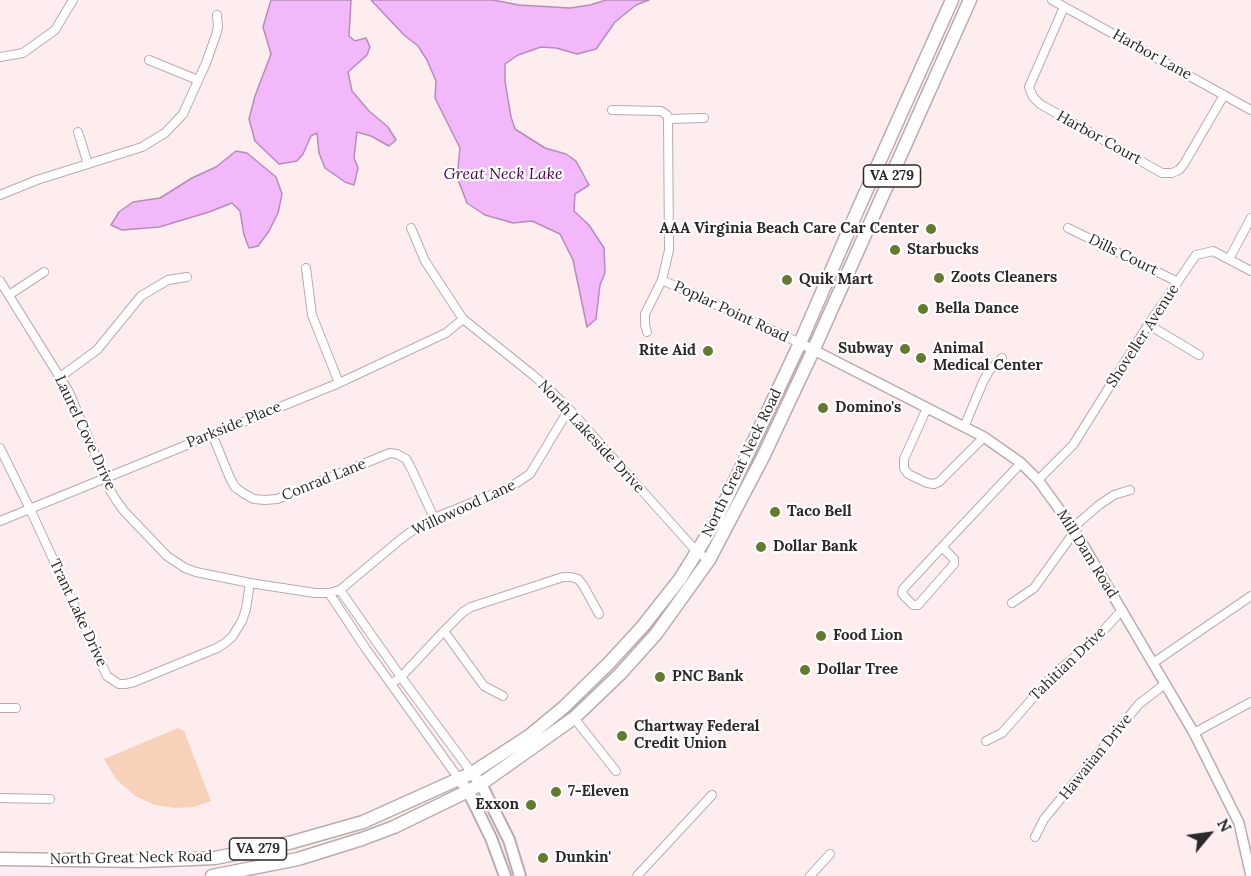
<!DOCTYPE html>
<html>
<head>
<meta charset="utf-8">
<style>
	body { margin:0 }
	#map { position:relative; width:1251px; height:876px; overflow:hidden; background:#feedef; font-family:Lora,serif }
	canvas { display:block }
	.north { position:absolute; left:1179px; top:804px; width:60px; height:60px; -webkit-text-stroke:4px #fff; paint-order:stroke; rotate:61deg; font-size:16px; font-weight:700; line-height:24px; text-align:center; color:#2d2728 }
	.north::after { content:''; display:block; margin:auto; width:21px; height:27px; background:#2d2728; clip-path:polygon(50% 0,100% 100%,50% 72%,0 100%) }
</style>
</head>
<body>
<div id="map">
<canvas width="1251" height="876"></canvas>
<div class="north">N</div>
</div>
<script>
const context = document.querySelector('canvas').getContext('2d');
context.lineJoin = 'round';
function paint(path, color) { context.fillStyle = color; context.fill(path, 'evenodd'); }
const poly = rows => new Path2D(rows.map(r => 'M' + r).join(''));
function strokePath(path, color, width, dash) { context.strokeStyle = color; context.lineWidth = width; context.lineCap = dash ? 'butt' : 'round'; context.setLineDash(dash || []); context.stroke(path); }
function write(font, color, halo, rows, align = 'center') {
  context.font = font + ' Lora,serif'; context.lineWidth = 4.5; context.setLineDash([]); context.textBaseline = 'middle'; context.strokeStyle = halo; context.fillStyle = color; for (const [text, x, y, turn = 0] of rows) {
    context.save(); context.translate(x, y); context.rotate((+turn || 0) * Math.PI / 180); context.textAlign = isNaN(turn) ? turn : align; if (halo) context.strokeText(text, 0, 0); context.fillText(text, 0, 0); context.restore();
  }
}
paint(poly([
	[178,728,184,731,211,801,194,807,175,808,155,805,135,796,116,779,104,759]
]), '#f7d2b9');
const water = poly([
	[271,0,351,0,349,36,355,41,366,38,370,47,367,55,348,72,352,91,369,111,388,127,396,140,389,146,371,136,357,132,354,158,358,168,354,185,345,182,325,168,319,153,317,133,311,136,303,154,297,161,279,164,255,141,249,119,255,96,271,54,263,27,271,0],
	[371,0,493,0,519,5,570,8,590,5,606,0,649,0,636,5,615,22,596,49,577,54,556,48,541,47,518,55,505,64,505,81,511,117,515,129,545,148,566,154,576,161,589,185,575,194,574,211,589,225,604,248,605,273,600,285,596,319,587,327,573,260,560,234,532,221,513,223,485,215,467,203,457,177,460,148,435,98,436,81,427,60,418,46,404,35,371,0],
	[236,151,247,153,276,177,282,194,278,213,269,231,258,246,249,248,244,235,240,211,232,203,209,212,159,227,122,230,111,225,119,212,133,202,160,198,192,178,216,167,236,151]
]);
paint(water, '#f2b8f9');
strokePath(water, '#b78cba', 1.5);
const minor = poly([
	[1052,0,1251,110],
	[1064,7,1029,87,1033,97,1040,104,1098,137,1162,173,1172,173,1179,170,1184,164,1224,95],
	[0,57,23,53,55,30,73,0],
	[149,60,198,80],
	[612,110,661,111,667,115,668,119],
	[668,119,704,118],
	[78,132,88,164],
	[0,195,37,180,142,147,165,133,183,114,206,63,216,35,218,27,217,15],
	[411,228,425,261,463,319,533,375,550,390,569,409,697,552,709,560],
	[1068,228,1178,282],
	[1229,259,1251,218],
	[306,268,312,315,339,383],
	[662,280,800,343],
	[0,281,69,392,110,490,116,500,124,511,167,556,185,568,196,572,250,583,315,593,329,593,340,590,401,539,416,528,434,518,509,488,530,474,569,409],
	[9,295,44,272],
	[1149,325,1199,355],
	[647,332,645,325,645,314,662,280,669,250,668,119],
	[60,377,97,350,141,296,168,280,187,277],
	[927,408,904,459,904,468,908,474,927,483,934,484,939,482,984,437],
	[964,427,983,382,989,371,1002,358],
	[212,434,230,478,235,487,243,493,254,499,265,500,277,499,390,453,397,454,406,459,411,468,434,518],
	[0,448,30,509,107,676,119,684,125,684,134,682,217,648,225,643,232,637,242,621,246,609,250,583],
	[1038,480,1073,445,1148,325,1196,255,1213,251,1251,271],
	[0,521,339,383,446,333,463,319],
	[942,547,954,559,954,564,918,605,913,605,904,596,902,593,903,589,942,547],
	[942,547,1021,463],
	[340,590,401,677,472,773],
	[329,593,366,649,459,779],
	[1012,603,1034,588,1075,531,1077,524,1099,505,1114,495,1130,490],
	[444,631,484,686,503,696],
	[1153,663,1251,596],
	[391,684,401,677,444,631,463,612,471,607,563,577,571,577,578,579,583,585,599,614],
	[0,708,16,708],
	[574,718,616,771],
	[1194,733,1251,702],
	[986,741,1002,733,1055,673,1093,642,1122,610],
	[0,798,50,799],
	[1035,837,1044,819,1139,704,1165,684],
	[637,876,712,795],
	[810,876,830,854]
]);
const tertiary = poly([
	[800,343,984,437,1021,463,1038,480,1075,531,1194,733,1239,823,1251,876]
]);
const secondary = poly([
	[472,773,481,784,509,840,520,876],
	[459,779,468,791,491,838,505,876]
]);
const primary = poly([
	[0,859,142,861,215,858,289,843,363,822,472,773,529,736,564,707,609,663,643,626,680,579,716,521,800,343,859,207,952,0],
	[212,876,298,859,362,839,394,827,468,791,481,784,574,718,620,674,656,634,709,560,763,457,813,351,970,0]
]);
strokePath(minor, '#baabad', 10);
strokePath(tertiary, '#baabad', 12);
strokePath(secondary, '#baabad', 14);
strokePath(primary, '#baabad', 15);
strokePath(minor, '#fff', 8);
strokePath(tertiary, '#fff', 9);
strokePath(secondary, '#fff', 10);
strokePath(primary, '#fff', 12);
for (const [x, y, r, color] of [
	[931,229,6,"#627b2d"],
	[895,250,6,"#627b2d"],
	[939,278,6,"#627b2d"],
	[787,280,6,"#627b2d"],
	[923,309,6,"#627b2d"],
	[905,349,6,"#627b2d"],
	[708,351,6,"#627b2d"],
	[921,358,6,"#627b2d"],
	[823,408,6,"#627b2d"],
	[775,512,6,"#627b2d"],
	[761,547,6,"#627b2d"],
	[821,636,6,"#627b2d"],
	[805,670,6,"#627b2d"],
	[660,677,6,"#627b2d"],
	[622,736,6,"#627b2d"],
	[556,792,6,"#627b2d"],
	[531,805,6,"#627b2d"],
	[543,858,6,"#627b2d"]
]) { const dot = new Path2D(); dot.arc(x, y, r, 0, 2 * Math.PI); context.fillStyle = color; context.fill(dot); strokePath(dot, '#fff', 2); }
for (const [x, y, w] of [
	[892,176,57],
	[258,849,57]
]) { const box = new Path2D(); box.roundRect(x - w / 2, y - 11, w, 22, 4.5); context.fillStyle = '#fff'; context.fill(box); strokePath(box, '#2d2728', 1.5); }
write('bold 14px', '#2d2728', null, [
	["VA 279",892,176],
	["VA 279",258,849]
]);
write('15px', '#2d2728', '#fff', [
	["Harbor Lane",1152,55,29],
	["Harbor Court",1099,138,29],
	["Dills Court",1123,255,26],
	["Poplar Point Road",731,312,25],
	["Shoveller Avenue",1143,336,-57],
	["Parkside Place",234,425,-22],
	["Laurel Cove Drive",85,433,65],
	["North Lakeside Drive",591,437,47],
	["North Great Neck Road",742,463,-64],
	["Conrad Lane",324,480,-22],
	["Willowood Lane",464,508,-25],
	["Mill Dam Road",1087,554,58],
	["Trant Lake Drive",78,613,65],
	["Tahitian Drive",1068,664,-44],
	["Hawaiian Drive",1096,757,-51],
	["North Great Neck Road",131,858,-1]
]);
write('bold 15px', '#2d2728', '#fff', [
	["AAA Virginia Beach Care Car Center",919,229,"right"],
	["Starbucks",907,250],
	["Zoots Cleaners",951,278],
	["Quik Mart",799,280],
	["Bella Dance",935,309],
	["Subway",893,349,"right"],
	["Animal",933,349],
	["Medical Center",933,366],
	["Rite Aid",696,351,"right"],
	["Domino's",835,408],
	["Taco Bell",787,512],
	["Dollar Bank",773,547],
	["Food Lion",833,636],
	["Dollar Tree",817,670],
	["PNC Bank",672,677],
	["Chartway Federal",634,727],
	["Credit Union",634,744],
	["7-Eleven",568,792],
	["Exxon",519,805,"right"],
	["Dunkin'",555,858]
], 'left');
write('italic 16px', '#4b0253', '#fff', [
	["Great Neck Lake",503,174]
]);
</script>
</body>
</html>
